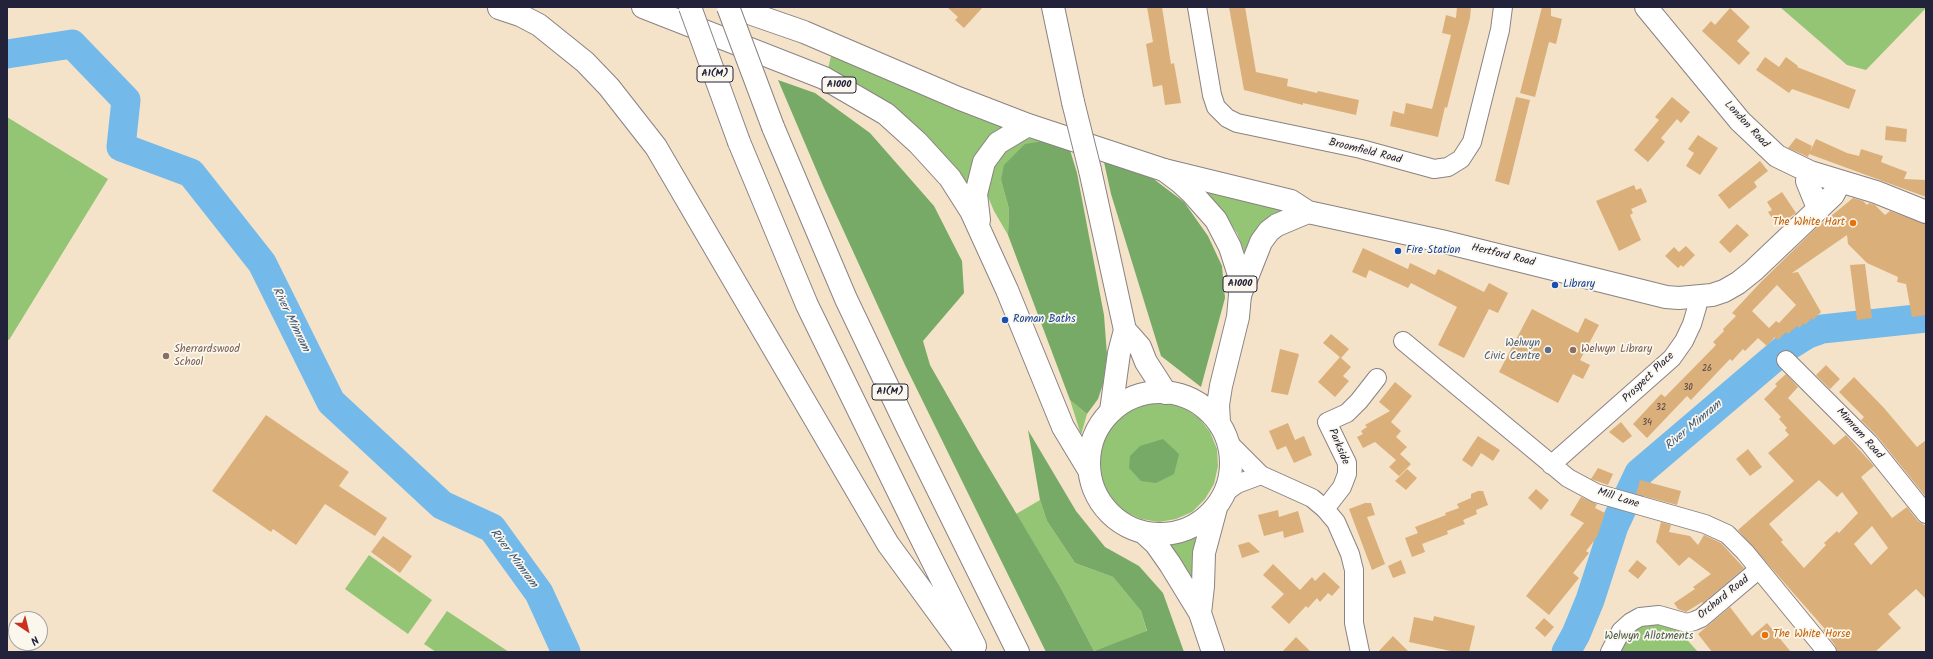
<!DOCTYPE html>
<html>
<head>
<meta charset="utf-8">
<style>
	body { margin:0 }
	#map { position:relative; width:1933px; height:659px; overflow:hidden; background:#f4e3c9; font-family:Kalam,sans-serif }
	canvas { display:block }
	.frame { position:absolute; inset:0; border:8px solid #22223b; pointer-events:none }
	.north { position:absolute; left:8px; top:611px; width:40px; height:40px; box-sizing:border-box; background:#fbf7ec; border:1px solid #a4a2a5; border-radius:50%; rotate:145deg; font-size:11px; font-weight:700; line-height:16px; text-align:center; color:#22223b }
	.north::after { content:''; display:block; margin:auto; width:14px; height:18px; background:#c8321e; clip-path:polygon(50% 0,100% 100%,50% 72%,0 100%) }
</style>
</head>
<body>
<div id="map">
<canvas width="1933" height="659"></canvas>
<div class="frame"></div>
<div class="north">N</div>
</div>
<script>
const context = document.querySelector('canvas').getContext('2d');
context.lineJoin = 'round';
function paint(path, color) { context.fillStyle = color; context.fill(path, 'evenodd'); }
const poly = rows => new Path2D(rows.map(r => 'M' + r).join(''));
function strokePath(path, color, width, dash) { context.strokeStyle = color; context.lineWidth = width; context.lineCap = dash ? 'butt' : 'round'; context.setLineDash(dash || []); context.stroke(path); }
function write(font, color, halo, rows, align = 'center') {
  context.font = font + ' Kalam,sans-serif'; context.lineWidth = 3.5; context.setLineDash([]); context.textBaseline = 'middle'; context.strokeStyle = halo; context.fillStyle = color; for (const [text, x, y, turn = 0] of rows) {
    context.save(); context.translate(x, y); context.rotate((+turn || 0) * Math.PI / 180); context.textAlign = isNaN(turn) ? turn : align; if (halo) context.strokeText(text, 0, 0); context.fillText(text, 0, 0); context.restore();
  }
}
paint(poly([
	[1780,7,1926,7,1926,8,1866,70,1847,65],
	[831,56,1010,129,972,188,828,69],
	[7,117,108,179,9,340,7,339],
	[1026,138,1051,140,1001,180,1009,209,1008,235,994,211,986,192,988,171,1000,155],
	[1200,186,1287,208,1246,256,1237,233,1217,204],
	[1070,400,1087,414,1081,435],
	[1149,403,1167,403,1184,408,1199,418,1210,432,1217,449,1218,466,1214,484,1205,499,1192,512,1176,519,1159,522,1141,519,1125,512,1112,500,1103,485,1099,467,1100,450,1107,433,1117,419,1132,409],
	[1040,500,1047,521,1075,563,1113,577,1141,611,1147,632,1094,651,1062,590,1016,514],
	[1196,535,1192,573,1193,585,1169,543,1189,539],
	[369,555,432,600,408,634,345,589],
	[447,611,509,652,436,652,424,644],
	[1643,621,1665,624,1680,632,1698,652,1614,652,1616,647]
]), '#94c575');
paint(poly([
	[778,80,815,93,870,133,934,206,962,261,964,293,923,341,930,365,979,451,1062,590,1094,651,1147,631,1141,611,1113,577,1075,563,1047,521,1040,500,1028,430,1076,511,1105,547,1139,566,1163,593,1184,652,1046,652,905,365,824,188],
	[1051,140,1070,150,1077,173,1104,315,1107,355,1103,384,1098,399,1087,414,1070,400,1008,235,1009,209,1001,180,1004,165,1025,144],
	[1104,162,1151,177,1184,202,1208,236,1222,266,1225,298,1201,387,1161,356,1111,194],
	[1163,439,1179,454,1174,474,1156,483,1141,481,1129,468,1130,456,1140,446]
]), '#7a6');
strokePath(poly([
	[7,54,72,44,126,100,121,147,191,173,262,263,331,402,442,505,492,528,539,593,566,652],
	[1566,652,1576,634,1590,600,1614,526,1639,473,1787,347,1808,334,1822,329,1926,318]
]), '#73b9ea', 29);
paint(poly([
	[947,7,983,7,964,28,955,20,958,17],
	[1147,7,1162,7,1171,64,1174,63,1181,103,1165,105,1162,85,1153,87,1146,44,1153,42],
	[1229,7,1245,7,1256,72,1288,79,1287,86,1317,93,1318,91,1359,100,1356,115,1303,103,1303,105,1244,90],
	[1457,7,1471,7,1470,18,1447,108,1445,107,1438,137,1390,126,1393,111,1404,114,1406,103,1432,109,1451,35,1442,33,1446,15,1456,18],
	[1542,7,1551,7,1551,16,1562,19,1556,44,1549,42,1535,97,1520,93],
	[1730,8,1750,27,1737,41,1750,53,1739,65,1702,31,1711,21,1715,25],
	[1765,57,1779,67,1786,57,1798,66,1797,67,1856,90,1849,109,1792,89,1789,93,1756,70],
	[1516,97,1530,100,1509,185,1495,181],
	[1672,97,1690,112,1681,123,1677,119,1661,138,1665,142,1648,162,1634,150,1659,120,1655,117],
	[1886,126,1907,129,1906,142,1885,140],
	[1698,135,1718,148,1700,175,1686,166,1694,153,1688,149],
	[1796,138,1812,146,1810,152,1816,139,1847,153,1859,156,1861,149,1883,156,1881,162,1907,172,1904,179,1926,180,1926,197,1809,154,1808,157,1804,155,1788,148],
	[1760,161,1768,171,1754,182,1757,187,1729,209,1718,195],
	[1634,185,1636,190,1641,188,1647,202,1631,209,1633,213,1630,215,1641,240,1619,251,1596,201],
	[1782,192,1796,213,1777,226,1768,212,1772,210,1767,202],
	[1853,198,1863,201,1867,205,1869,203,1875,205,1885,215,1890,211,1926,224,1926,315,1912,317,1906,284,1897,282,1898,277,1867,263,1848,244,1847,235,1792,273,1798,272,1821,312,1813,320,1812,318,1805,325,1804,323,1799,328,1797,326,1788,334,1786,332,1778,340,1775,337,1767,346,1758,338,1745,351,1743,349,1732,361,1730,359,1691,400,1687,396,1647,438,1633,424,1661,394,1665,397,1716,345,1713,342,1724,331,1723,329,1736,316,1732,313,1761,282,1814,230],
	[1777,285,1796,305,1779,323,1776,321,1769,328,1752,311],
	[1737,224,1749,235,1730,253,1719,242],
	[1686,246,1695,255,1683,267,1681,265,1678,268,1665,256,1674,247,1679,252],
	[1363,248,1408,269,1410,263,1435,275,1438,269,1484,292,1489,283,1508,293,1498,313,1489,309,1464,358,1438,345,1457,307,1411,283,1408,288,1369,270,1366,278,1352,272],
	[1865,264,1872,318,1857,320,1850,265],
	[1532,309,1578,333,1585,318,1599,325,1580,360,1590,365,1583,379,1573,374,1558,403,1499,372],
	[1331,334,1349,349,1341,358,1323,343],
	[1280,349,1299,354,1288,395,1271,392],
	[1340,357,1351,367,1343,376,1349,381,1335,397,1318,382],
	[1826,365,1840,379,1830,389,1816,375],
	[1786,374,1798,387,1788,398,1834,445,1846,435,1874,466,1861,477,1892,518,1907,507,1918,521,1926,526,1926,599,1916,589,1888,614,1901,628,1875,652,1837,652,1835,645,1823,630,1825,629,1738,530,1794,481,1768,453,1789,435,1785,430,1787,428,1779,419,1781,417,1764,399,1777,386,1775,384],
	[1819,480,1837,497,1842,492,1858,513,1839,533,1837,531,1824,543,1826,545,1804,568,1781,542,1783,540,1769,524],
	[1872,526,1888,548,1871,565,1854,544],
	[1854,377,1884,408,1917,447,1926,440,1926,497,1877,436,1861,420,1864,417,1839,392],
	[1395,382,1412,396,1391,422,1401,431,1396,437,1407,447,1400,454,1411,464,1399,476,1389,467,1396,460,1375,442,1363,448,1357,437,1363,434,1361,431,1367,427,1365,425,1390,411,1379,402],
	[266,415,349,472,339,486,387,518,375,536,325,504,296,545,273,529,271,532,212,491],
	[1621,422,1632,436,1623,443,1609,432],
	[1288,423,1295,440,1304,436,1312,455,1294,463,1286,446,1277,450,1269,431],
	[1478,436,1500,450,1493,461,1481,453,1472,467,1462,460],
	[1748,449,1762,467,1750,476,1736,459],
	[1598,468,1613,474,1608,485,1591,479],
	[1407,469,1417,478,1406,490,1395,481],
	[1640,480,1681,491,1677,505,1636,494],
	[1536,489,1549,500,1541,510,1528,498],
	[1478,491,1483,491,1488,505,1476,510,1477,514,1463,520,1465,524,1447,531,1448,534,1422,544,1421,541,1425,552,1412,557,1405,538,1418,533,1415,527,1446,515,1445,513,1459,508,1457,504,1471,498,1471,494],
	[1581,497,1597,504,1595,508,1605,513,1597,537,1586,551,1589,553,1573,573,1579,578,1549,615,1526,596,1584,523,1570,515],
	[1365,503,1371,503,1375,515,1367,517,1385,564,1372,570,1349,509],
	[1278,510,1279,517,1298,511,1304,532,1284,538,1283,531,1264,536,1258,515],
	[1661,522,1671,525,1669,532,1690,536,1698,545,1704,535,1721,543,1744,568,1703,603,1702,602,1686,612,1678,609,1674,603,1695,589,1693,587,1711,574,1689,557,1679,566,1656,542],
	[383,536,412,556,400,573,371,552],
	[1249,542,1260,552,1242,558,1238,545],
	[1401,560,1406,573,1393,578,1388,566],
	[1637,560,1647,568,1638,579,1628,571],
	[1273,564,1300,590,1312,577,1315,581,1324,572,1340,587,1332,596,1328,593,1320,602,1317,598,1308,608,1306,606,1289,624,1271,607,1284,594,1263,575],
	[1730,607,1752,636,1767,623,1791,652,1712,652,1698,634],
	[1434,616,1475,626,1469,652,1455,652,1409,642,1414,617,1433,621],
	[1544,618,1554,627,1545,637,1535,628],
	[1393,636,1409,652,1378,652],
	[1296,637,1311,652,1282,652]
]), '#dbaf7a');
const street = poly([
	[1197,7,1212,95,1216,107,1227,118,1237,123,1361,149,1434,169,1448,167,1461,159,1472,142,1500,30,1503,7],
	[1403,341,1568,478,1596,493,1705,524,1727,534,1745,552,1827,652],
	[1786,360,1869,443,1926,514],
	[1229,443,1261,475,1312,498,1325,509,1336,522,1350,554,1354,570,1354,623,1360,652],
	[1551,465,1672,358,1684,341,1692,324,1697,307,1697,297],
	[1226,492,1237,484,1261,475],
	[1325,509,1342,487,1347,474,1347,463,1327,422,1347,413,1359,401,1377,378],
	[1610,652,1621,631,1631,622,1640,617,1659,615,1687,623,1694,621,1701,618,1759,569]
]);
const secondary = poly([
	[1053,7,1073,102],
	[1646,7,1740,121,1777,156,1810,172,1876,192,1926,212],
	[1090,170,1125,330,1140,347,1146,362,1166,393],
	[1164,170,1291,201,1308,212,1441,241,1666,297,1679,298,1712,295,1724,291,1738,283,1753,271,1833,195,1840,182],
	[1810,172,1807,181,1818,208],
	[1240,295,1261,242,1269,231,1277,225,1308,212],
	[1111,411,1119,353,1125,330]
]);
const primary = poly([
	[643,7,824,78,886,114,918,143,950,178,971,211,1007,290,1063,427,1089,470],
	[732,7,804,32,958,98,1028,125,1164,170,1180,182,1192,193,1216,220,1230,247,1239,275,1240,295,1238,317,1221,386,1218,405,1219,422],
	[979,220,976,194,984,162,998,143,1028,125],
	'1089 463a71 71 0 1 1 142 0a71 71 0 1 1-142 0Z',
	[1144,533,1156,544,1170,564,1200,613,1213,652],
	[1200,613,1203,586,1204,553,1216,508]
]);
const highway = poly([
	[499,8,520,15,539,25,585,62,609,87,656,147,888,544,967,652],
	[773,127,846,299,908,429,1018,652],
	[739,142,807,305,918,532,975,646]
]);
strokePath(street, '#8b8282', 20);
strokePath(secondary, '#8b8282', 24);
strokePath(primary, '#8b8282', 24);
strokePath(highway, '#8b8282', 24);
strokePath(street, '#fff', 18);
strokePath(secondary, '#fff', 22);
strokePath(primary, '#fff', 22);
strokePath(highway, '#fff', 22);
const secondaryBridge = poly([
	[1073,102,1090,170]
]);
const highwayBridge = poly([
	[690,7,739,142],
	[728,7,773,127]
]);
strokePath(secondaryBridge, '#8b8282', 24, []);
strokePath(highwayBridge, '#8b8282', 24, []);
strokePath(secondaryBridge, '#fff', 22);
strokePath(highwayBridge, '#fff', 22);
for (const [x, y, r, color] of [
	[1853,223,4,"#e8710a"],
	[1398,251,4,"#1a4fb4"],
	[1555,285,4,"#1a4fb4"],
	[1005,320,4,"#1a4fb4"],
	[1548,350,4,"#5c6f8a"],
	[1573,350,4,"#8d6e63"],
	[166,356,4,"#8d6e63"],
	[1765,635,4,"#e8710a"]
]) { const dot = new Path2D(); dot.arc(x, y, r, 0, 2 * Math.PI); context.fillStyle = color; context.fill(dot); strokePath(dot, '#fbf7ec', 1.5); }
write('9px', '#50454b', null, [
	["26",1707,369],
	["30",1688,388],
	["32",1661,408],
	["34",1647,423]
]);
for (const [x, y, w] of [
	[715,74,36],
	[839,85,34],
	[1240,284,34],
	[890,392,36]
]) { const box = new Path2D(); box.roundRect(x - w / 2, y - 8, w, 16, 3); context.fillStyle = '#fbf7ec'; context.fill(box); strokePath(box, '#22223b', 1); }
write('bold 10px', '#22223b', null, [
	["A1(M)",715,74],
	["A1000",839,85],
	["A1000",1240,284],
	["A1(M)",890,392]
]);
write('11px', '#22223b', '#fbf7ec', [
	["London Road",1746,125,47],
	["Broomfield Road",1365,152,14],
	["Hertford Road",1503,256,14],
	["Prospect Place",1649,378,-44],
	["Mimram Road",1859,434,48],
	["Parkside",1338,447,67],
	["Mill Lane",1618,499,18],
	["Orchard Road",1724,598,-39]
]);
write('11px', '#c56008', '#fbf7ec', [
	["The White Hart",1845,223],
	["The White Horse",1773,635,"left"]
], 'right');
write('11px', '#164399', '#fbf7ec', [
	["Fire Station",1406,251],
	["Library",1563,285],
	["Roman Baths",1013,320]
], 'left');
write('11px', '#4e5e75', '#fbf7ec', [
	["Welwyn",1540,344],
	["Civic Centre",1540,357]
], 'right');
write('11px', '#785e54', '#fbf7ec', [
	["Sherrardswood",174,350],
	["School",174,363],
	["Welwyn Library",1581,350]
], 'left');
write('11px', '#4a5b4f', '#fbf7ec', [
	["Welwyn Allotments",1649,637]
]);
write('italic 12px', '#3e5778', '#fbf7ec', [
	["River Mimram",290,320,64],
	["River Mimram",1694,426,-40],
	["River Mimram",513,559,53]
]);
</script>
</body>
</html>
